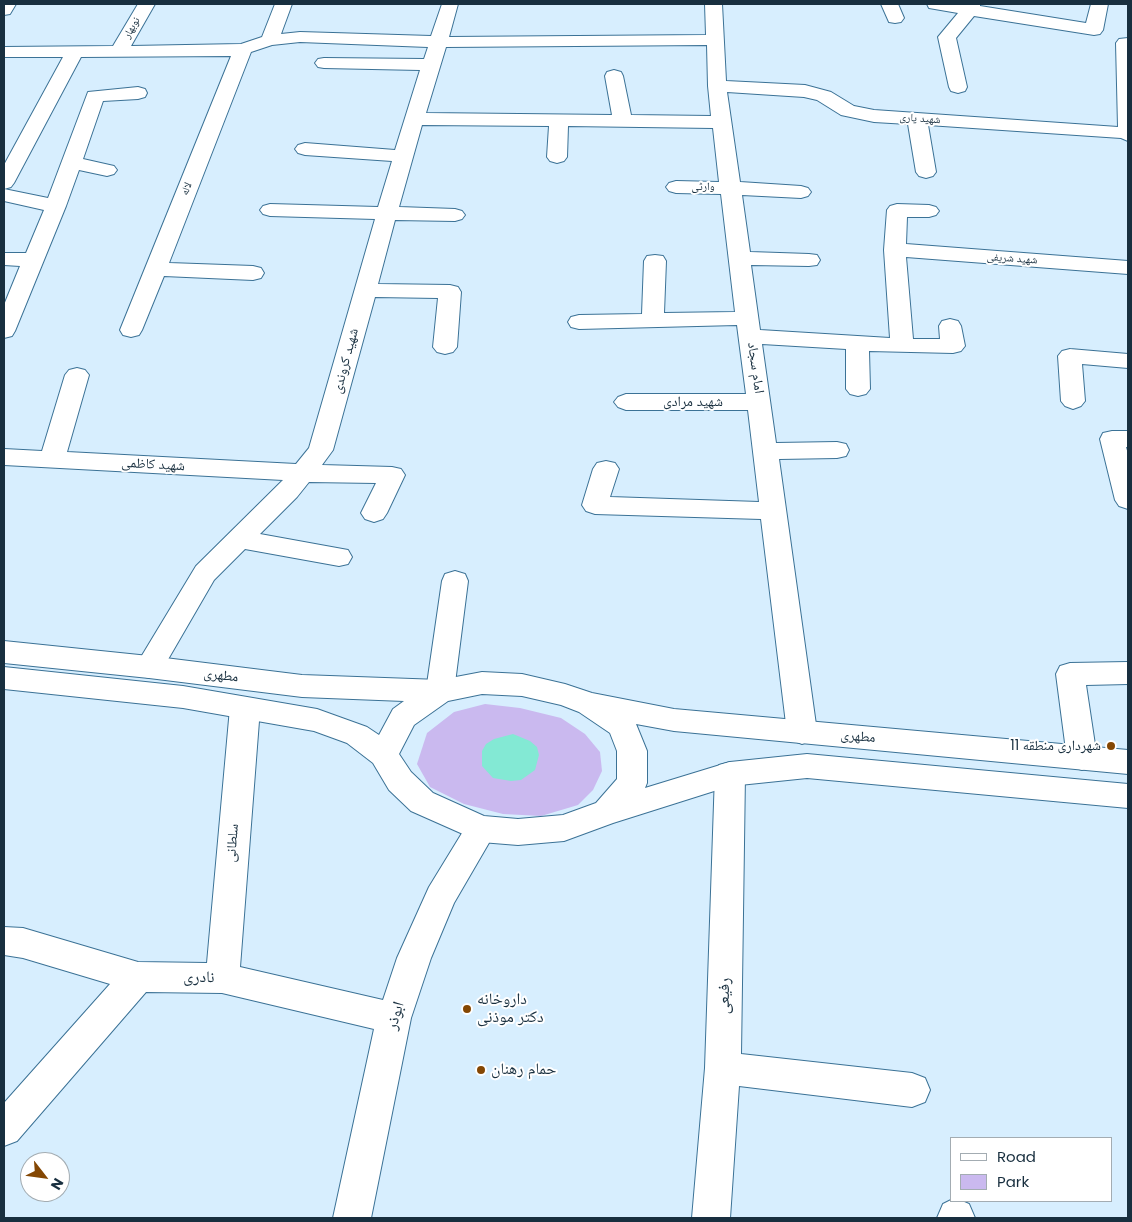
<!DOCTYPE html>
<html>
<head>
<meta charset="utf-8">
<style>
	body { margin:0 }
	#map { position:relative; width:1132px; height:1222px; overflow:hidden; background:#d7eefe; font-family:Poppins,sans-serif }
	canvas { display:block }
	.frame { position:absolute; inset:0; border:5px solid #182f3f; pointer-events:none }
	.legend { position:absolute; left:950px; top:1137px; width:162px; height:65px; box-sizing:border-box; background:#fff; border:1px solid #a3acb2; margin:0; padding:6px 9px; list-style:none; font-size:15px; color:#182f3f }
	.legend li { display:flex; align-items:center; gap:10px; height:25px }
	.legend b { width:25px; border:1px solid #a3acb2 }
	.north { position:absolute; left:20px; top:1152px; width:50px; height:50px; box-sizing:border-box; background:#fff; border:1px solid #a3acb2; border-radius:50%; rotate:120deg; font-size:14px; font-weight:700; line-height:20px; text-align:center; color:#182f3f }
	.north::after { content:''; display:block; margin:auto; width:18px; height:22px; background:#844703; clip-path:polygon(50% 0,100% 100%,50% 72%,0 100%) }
</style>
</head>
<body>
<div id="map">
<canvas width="1132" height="1222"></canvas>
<div class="frame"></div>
<ul class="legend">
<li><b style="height:6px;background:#fff"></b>Road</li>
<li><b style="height:14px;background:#cab9ef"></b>Park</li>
</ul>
<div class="north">N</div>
</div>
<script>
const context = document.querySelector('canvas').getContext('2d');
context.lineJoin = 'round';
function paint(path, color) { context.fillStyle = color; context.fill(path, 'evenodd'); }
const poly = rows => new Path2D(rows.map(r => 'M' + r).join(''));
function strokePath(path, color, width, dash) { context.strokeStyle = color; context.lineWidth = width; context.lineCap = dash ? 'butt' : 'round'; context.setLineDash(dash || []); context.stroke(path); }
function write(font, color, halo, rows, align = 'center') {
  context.font = font + ' Poppins,"Noto Naskh Arabic",sans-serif'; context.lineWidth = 4; context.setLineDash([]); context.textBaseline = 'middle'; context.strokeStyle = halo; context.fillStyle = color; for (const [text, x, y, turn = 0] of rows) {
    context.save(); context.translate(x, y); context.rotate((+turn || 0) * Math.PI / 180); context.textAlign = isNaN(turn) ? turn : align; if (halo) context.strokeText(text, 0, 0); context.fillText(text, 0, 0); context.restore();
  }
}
paint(poly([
	[485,704,520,708,561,718,585,734,600,752,602,771,593,790,578,805,541,816,503,814,464,804,430,787,417,764,427,733,454,712]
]), '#cab9ef');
paint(poly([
	[513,734,530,741,537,747,539,755,535,770,521,780,511,781,493,778,482,766,482,751,486,744,494,739]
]), '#83e9d4');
const minor = poly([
	[4,4,16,4,10,14,4,15,4,4],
	[138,4,155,4,131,46,241,44,262,37,275,4,292,4,281,34,300,32,431,36,442,4,458,4,449,37,706,35,705,4,722,4,726,81,805,85,831,92,854,106,874,110,1118,127,1116,43,1119,39,1128,38,1128,141,1121,138,928,125,936,172,933,176,926,178,919,176,916,172,908,124,874,122,841,115,817,100,804,97,727,92,740,182,801,186,808,188,811,192,808,196,801,198,742,195,750,252,809,254,817,255,820,260,817,265,809,266,751,265,760,330,890,338,884,250,887,210,890,206,897,204,929,205,936,207,939,211,936,215,929,217,907,217,906,244,1128,261,1128,274,906,257,913,339,940,339,939,326,942,321,950,319,958,321,961,326,965,346,961,351,953,353,869,351,870,389,866,394,858,396,850,394,846,389,846,349,762,344,776,443,837,442,846,444,849,450,846,456,837,458,779,459,817,732,812,740,802,744,792,740,787,732,761,519,595,514,586,511,582,505,593,469,597,463,606,461,615,463,619,469,610,497,759,502,748,410,626,410,618,407,614,402,618,397,626,394,746,394,737,325,579,329,571,327,568,322,571,317,579,315,642,314,644,261,647,256,655,255,663,256,666,261,664,313,735,312,721,194,676,193,669,191,666,187,669,183,676,181,719,182,713,128,568,126,567,157,564,161,557,163,550,161,547,157,549,126,422,125,399,207,455,209,462,211,465,215,462,219,455,221,395,220,378,284,450,285,458,287,461,292,457,347,453,352,445,354,437,352,433,347,438,298,375,297,333,450,322,465,392,467,401,469,405,475,387,513,383,519,374,522,365,519,361,513,376,483,309,482,297,497,260,534,348,550,352,557,348,564,339,566,245,549,214,580,159,675,149,678,139,675,135,667,196,566,283,480,4,465,4,449,42,451,65,375,69,370,77,368,85,370,89,375,67,452,296,464,309,448,375,219,270,216,263,214,260,210,263,206,270,204,378,207,392,161,305,155,298,153,295,149,298,145,305,143,395,150,420,70,324,68,318,67,315,63,318,59,324,58,424,59,428,47,300,42,272,45,251,52,169,263,253,266,261,268,264,273,261,278,253,280,164,276,142,330,139,335,131,337,123,335,120,330,231,56,81,57,14,183,11,187,4,189,48,198,88,92,138,87,145,89,147,93,145,97,138,99,103,101,83,159,114,166,117,170,114,174,107,176,79,170,66,206,15,331,12,336,4,338,4,305,20,266,4,265,4,253,26,253,44,210,4,201,4,165,63,57,4,57,4,47,113,46,138,4],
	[707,45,708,86,711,116,631,115,623,76,621,72,614,70,607,72,605,76,612,115,426,113,446,47,707,45],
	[881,4,898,4,904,18,901,22,895,23,889,22,881,4],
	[927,4,980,4,980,6,1086,23,1091,4,1108,4,1103,30,1100,34,1094,35,974,16,956,38,967,87,965,91,958,93,951,91,949,87,938,37,958,13,929,8,927,4],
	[1070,349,1128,354,1128,368,1082,364,1085,401,1081,406,1073,409,1065,406,1061,401,1058,356,1062,351,1070,349],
	[1112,431,1128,431,1128,447,1126,447,1128,454,1128,509,1119,506,1115,500,1100,439,1103,433,1112,431],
	[455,571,465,574,468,581,454,691,450,699,440,702,430,699,426,691,442,581,445,574,455,571],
	[1128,662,1128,684,1086,685,1097,758,1093,766,1082,770,1071,766,1067,758,1056,674,1060,666,1070,663,1128,662],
	[245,697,255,700,260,708,240,967,383,1000,397,958,429,887,470,820,481,816,492,820,497,829,454,903,431,958,411,1018,371,1218,333,1218,374,1029,222,993,146,992,17,1141,4,1146,4,1103,110,984,23,958,4,955,4,927,23,928,138,962,207,963,230,708,235,700,245,697],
	[730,762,741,765,745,774,741,1054,912,1073,925,1078,930,1090,925,1102,912,1107,739,1086,730,1218,692,1218,705,1068,715,774,719,765,730,762],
	[951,1200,962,1201,969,1204,975,1218,937,1218,943,1204,951,1200]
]);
const major = poly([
	[4,641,149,656,302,675,440,680,482,672,522,674,565,684,592,693,674,709,1128,750,1128,774,674,731,636,724,647,751,647,783,645,788,730,762,807,754,1128,784,1128,808,807,778,730,786,613,823,564,841,518,845,481,842,411,811,389,790,373,763,347,743,314,731,183,708,4,689,4,667,183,686,317,709,367,727,379,735,393,709,404,701,302,697,149,678,4,663,4,641],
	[482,694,522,696,561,705,579,712,610,733,617,751,617,779,596,803,563,815,518,819,484,816,433,793,411,772,399,754,414,725,448,701,482,694]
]);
strokePath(minor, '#3b7296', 2);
strokePath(major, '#3b7296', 2);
paint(minor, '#fff');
paint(major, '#fff');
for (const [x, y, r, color] of [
	[1111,746,5,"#844703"],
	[467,1009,5,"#844703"],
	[481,1070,5,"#844703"]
]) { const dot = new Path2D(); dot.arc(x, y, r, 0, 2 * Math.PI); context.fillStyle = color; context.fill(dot); strokePath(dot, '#fff', 2); }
write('11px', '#182f3f', '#fff', [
	["نوبهار",132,28,-60],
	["شهید یاری",920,119,4],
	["وارثی",703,187],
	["لاله",187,189,-68],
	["شهید شریفی",1012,259,4]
]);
write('14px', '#182f3f', '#fff', [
	["شهید کروندی",346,361,-75],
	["امام سجاد",755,368,82],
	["شهید مرادی",693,402],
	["شهید کاظمی",153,465,3],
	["مطهری",221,676,7],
	["مطهری",858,737,5],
	["سلطانی",233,843,-85]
]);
write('14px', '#182f3f', '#fff', [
	["شهرداری منطقه 11",1101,746]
], 'right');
write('16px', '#182f3f', '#fff', [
	["نادری",199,978,1],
	["رفیعی",725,996,-89],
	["ابوذر",396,1016,-74]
]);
write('16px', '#182f3f', '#fff', [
	["داروخانه",477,1000],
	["دکتر موذنی",477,1018],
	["حمام رهنان",491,1070]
], 'left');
</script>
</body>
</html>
